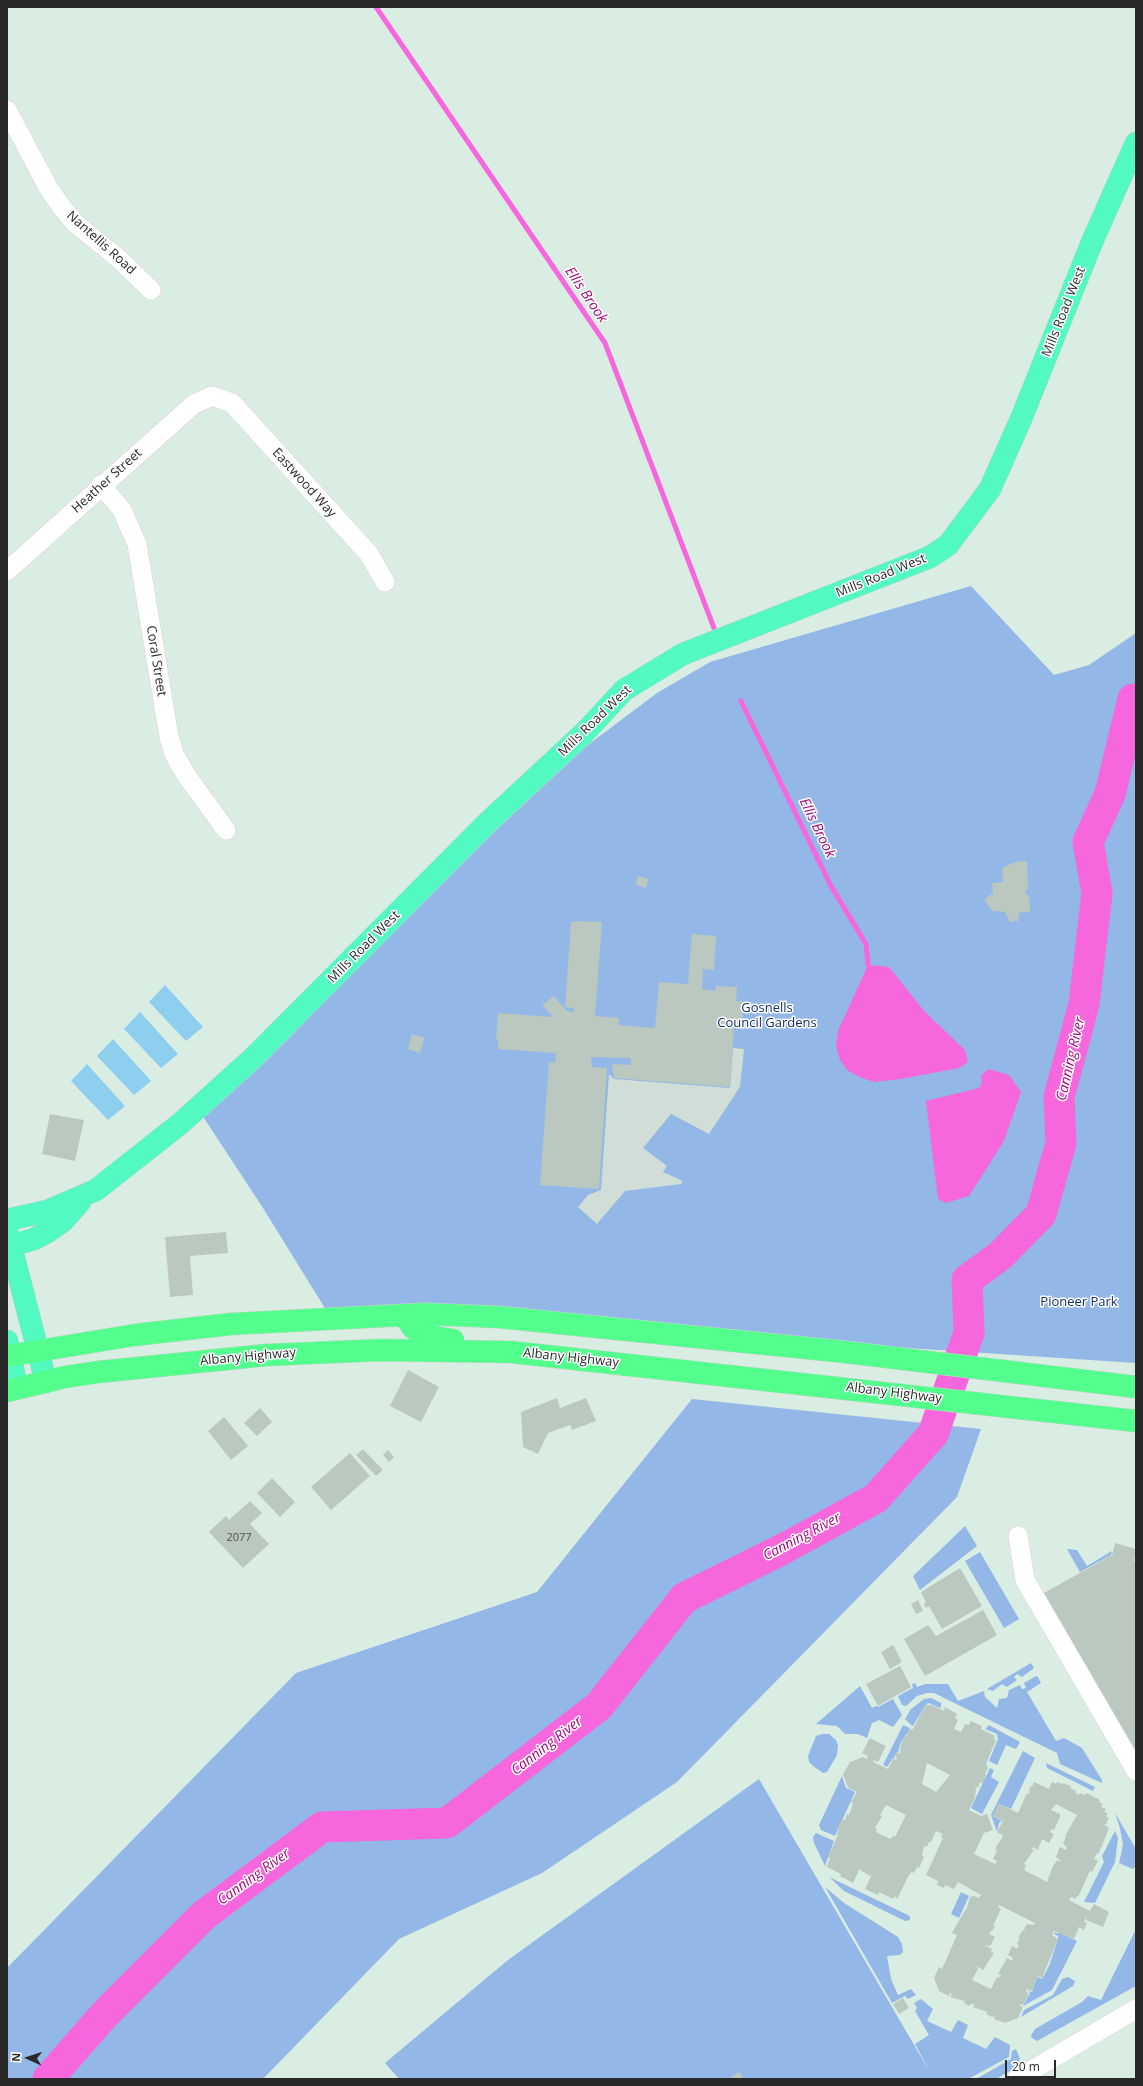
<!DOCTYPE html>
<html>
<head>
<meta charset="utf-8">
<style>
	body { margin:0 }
	#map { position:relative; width:1143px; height:2086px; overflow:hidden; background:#daede3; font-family:"Open Sans",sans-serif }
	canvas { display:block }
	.frame { position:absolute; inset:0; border:8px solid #292929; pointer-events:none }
	.north { position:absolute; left:8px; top:2038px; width:40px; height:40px; -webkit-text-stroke:3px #fff; paint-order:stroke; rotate:273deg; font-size:11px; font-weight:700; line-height:16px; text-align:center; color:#292929 }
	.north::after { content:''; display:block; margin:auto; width:14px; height:18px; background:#292929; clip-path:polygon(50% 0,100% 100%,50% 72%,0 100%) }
	.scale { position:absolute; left:1005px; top:2060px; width:51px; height:18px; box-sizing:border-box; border:2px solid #292929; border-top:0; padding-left:5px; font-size:12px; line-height:14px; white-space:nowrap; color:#292929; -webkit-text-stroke:3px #fff; paint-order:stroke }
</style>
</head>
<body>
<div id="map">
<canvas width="1143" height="2086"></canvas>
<div class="frame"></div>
<div class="north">N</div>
<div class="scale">20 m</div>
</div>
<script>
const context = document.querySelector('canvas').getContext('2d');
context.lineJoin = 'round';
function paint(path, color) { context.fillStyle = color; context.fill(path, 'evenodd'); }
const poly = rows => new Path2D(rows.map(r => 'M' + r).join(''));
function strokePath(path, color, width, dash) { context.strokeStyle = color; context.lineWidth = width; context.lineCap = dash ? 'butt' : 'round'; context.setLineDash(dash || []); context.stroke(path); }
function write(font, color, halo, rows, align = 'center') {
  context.font = font + ' "Open Sans",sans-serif'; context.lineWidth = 3; context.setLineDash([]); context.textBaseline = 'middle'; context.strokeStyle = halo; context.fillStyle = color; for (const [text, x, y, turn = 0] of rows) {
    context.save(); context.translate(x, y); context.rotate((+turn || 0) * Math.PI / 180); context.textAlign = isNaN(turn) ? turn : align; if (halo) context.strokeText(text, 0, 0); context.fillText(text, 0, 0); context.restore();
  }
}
paint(poly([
	[971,586,1054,675,1089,665,1136,633,1136,1363,404,1315,331,1318,263,1208,200,1112,516,799,657,693,710,662],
	[692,1399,981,1429,957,1497,677,1782,542,1873,399,1939,263,2079,7,2079,7,1968,296,1673,537,1592],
	[965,1526,977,1546,920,1590,913,1576],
	[1067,1549,1077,1550,1087,1566,1112,1551,1111,1555,1080,1572],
	[980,1552,1019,1619,1004,1628,965,1561],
	[1031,1663,1034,1668,1022,1677,1017,1674,1014,1677,1017,1680,1007,1687,1002,1684,993,1691,987,1689],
	[1036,1676,1038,1677,1041,1683,1027,1692,1056,1741,1064,1738,1082,1748,1102,1780,1102,1783,1060,1764,1057,1753,934,1693,927,1693,917,1696,906,1706,902,1705,898,1696,913,1688,912,1684,915,1683,917,1687,925,1684,948,1684,958,1701,984,1691,985,1697,997,1708,999,1699,1007,1698,1009,1690,1020,1685,1022,1689,1026,1688,1024,1683],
	[860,1686,872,1708,876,1706,878,1707,893,1699,902,1715,893,1727,879,1720,872,1723,867,1738,858,1734,845,1734,837,1726,816,1724],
	[931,1698,941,1703,941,1706,940,1708,929,1703,926,1704,913,1726,911,1725,905,1719,911,1709,924,1699],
	[903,1725,910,1728,909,1730,900,1744,899,1751,897,1752,894,1757,895,1759,893,1758,887,1767,883,1765],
	[989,1725,1020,1742,1016,1749,1006,1745,997,1765,989,1761,998,1739,997,1734,985,1729],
	[822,1734,829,1734,836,1740,838,1745,837,1755,827,1772,823,1773,813,1766,809,1762,808,1756,816,1736],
	[1023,1751,1035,1758,1011,1809,999,1804,993,1816,1002,1821,999,1823,997,1832,991,1815],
	[1046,1763,1095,1787,1093,1791,1047,1768],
	[990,1768,994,1770,991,1777,999,1782,982,1814,971,1808],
	[842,1776,846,1788,855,1792,835,1836,821,1830,819,1825],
	[759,1779,931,2074,915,2044,929,2035,915,2011,917,2008,914,2003,921,1999,933,2009,927,2021,951,2032,958,2020,968,2025,963,2038,986,2049,995,2037,1010,2045,1009,2057,968,2079,399,2079,385,2063,508,1960],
	[1115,1813,1136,1849,1136,1865,1133,1869,1119,1863,1123,1845,1120,1828],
	[1115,1831,1118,1838,1115,1862,1095,1903,1084,1902,1104,1862,1102,1856],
	[816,1833,834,1841,825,1866,814,1843,813,1837],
	[829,1877,910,1916,910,1920,906,1921,901,1919,844,1891],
	[825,1887,844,1903,898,1937,902,1944,903,1952,900,1955,887,1956,891,1979,898,1995,911,1989,916,1995,908,1999,905,1996,892,2003],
	[961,1892,969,1896,959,1918,951,1914],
	[1136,1929,1136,1986,1037,2041,1032,2038,1031,2035,1035,2029,1082,2002,1088,1996,1101,2000],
	[1055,1932,1058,1934,1058,1932,1077,1941,1052,1990,1023,2006,1030,1993,1028,1991,1032,1992,1037,1977,1042,1979,1049,1966,1058,1939,1058,1936,1054,1934],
	[1068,1977,1075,1981,1073,1986,1021,2017,1024,2010,1053,1995,1062,1979],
	[1016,2049,1020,2059,1015,2068,996,2079,976,2079,1011,2059,1012,2051]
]), '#93b7e7');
paint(poly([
	[165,985,203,1027,186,1041,149,1002],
	[140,1012,178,1054,161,1068,124,1029],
	[113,1039,151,1081,134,1095,97,1056],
	[87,1064,125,1106,108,1120,71,1081]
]), '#8ecfef');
paint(poly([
	[733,1048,744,1049,740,1087,709,1134,671,1114,643,1148,667,1166,663,1172,683,1181,681,1184,625,1191,597,1224,578,1207,588,1195,601,1190,609,1074,614,1079,730,1088]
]), '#d1ddd7');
paint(poly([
	[868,965,889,967,925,1012,965,1050,968,1062,959,1068,901,1079,874,1082,859,1077,847,1070,840,1060,836,1047,838,1031],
	[988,1069,1009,1075,1021,1092,1004,1141,969,1196,946,1203,938,1199,926,1101,979,1088,982,1083,981,1076]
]), '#f666dd');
strokePath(poly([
	[376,7,605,343,714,628],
	[741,701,831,886,866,944,868,965]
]), '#f666dd', 5);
strokePath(poly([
	[48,2079,105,2014,204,1915,322,1827,447,1823,599,1706,684,1598,785,1548,876,1498,933,1434,969,1333,967,1280,1001,1255,1041,1214,1061,1143,1059,1097,1084,1004,1097,893,1088,842,1110,794,1133,699,1136,699]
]), '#f666dd', 31);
paint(poly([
	[1027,861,1028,888,1025,893,1029,896,1030,912,1020,912,1018,921,1010,922,1005,912,993,911,984,900,993,893,992,883,1003,882,1002,868,1015,862],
	[638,876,649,879,646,888,636,885],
	[577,921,602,922,595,1016,619,1018,619,1025,655,1028,659,982,688,984,692,934,716,936,714,970,703,969,702,989,715,991,716,986,737,987,736,1001,743,1001,742,1025,734,1025,730,1087,614,1078,612,1064,631,1065,631,1058,591,1057,592,1067,607,1068,599,1189,540,1185,549,1062,555,1063,556,1053,498,1049,498,1039,496,1039,498,1013,553,1017,542,1005,554,996,567,1011,574,1012,574,1008,565,1007,571,922],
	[412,1034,424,1038,420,1053,408,1049],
	[50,1114,84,1120,75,1161,42,1154],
	[226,1232,228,1253,190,1256,193,1295,170,1297,165,1237],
	[408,1370,439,1387,421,1422,390,1406],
	[557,1398,560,1408,586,1398,596,1421,572,1430,570,1425,548,1433,538,1454,523,1447,521,1412],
	[260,1408,272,1422,257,1436,244,1423],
	[224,1417,248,1446,231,1460,208,1431],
	[363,1449,383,1470,376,1476,356,1455],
	[388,1450,394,1457,389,1462,383,1455],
	[350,1453,370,1476,331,1510,311,1487],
	[272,1478,295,1502,280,1517,257,1493],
	[250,1501,262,1513,250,1524,269,1544,243,1568,209,1532,226,1516,229,1520],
	[1115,1543,1136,1549,1134,1561,1136,1563,1136,1752,1044,1593,1112,1555],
	[960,1568,982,1606,942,1629,929,1606,926,1608,924,1604,926,1602,921,1592],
	[918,1600,923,1611,916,1614,911,1604],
	[983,1610,997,1635,925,1676,904,1639,928,1625,936,1636],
	[893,1645,902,1662,890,1669,881,1652],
	[900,1666,911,1687,878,1706,866,1684],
	[926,1704,929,1706,930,1704,944,1711,945,1707,957,1714,955,1718,958,1720,954,1729,961,1732,965,1724,969,1725,971,1721,982,1726,981,1729,995,1736,993,1739,996,1740,986,1764,988,1768,985,1774,986,1775,983,1784,980,1782,978,1788,976,1787,975,1798,969,1810,981,1816,987,1814,993,1830,984,1833,974,1854,995,1864,997,1861,993,1859,997,1850,995,1849,999,1842,1001,1842,1000,1842,1003,1835,998,1833,998,1830,1003,1821,993,1816,999,1804,1018,1813,1027,1793,1029,1794,1030,1786,1032,1787,1034,1782,1049,1789,1052,1782,1056,1784,1057,1782,1062,1784,1063,1783,1071,1786,1070,1788,1076,1791,1075,1793,1079,1795,1080,1793,1085,1795,1087,1793,1100,1800,1099,1802,1103,1804,1101,1807,1106,1809,1104,1812,1108,1813,1106,1816,1109,1818,1106,1824,1104,1824,1109,1828,1103,1843,1101,1842,1103,1844,1098,1854,1097,1853,1094,1859,1098,1861,1092,1872,1090,1871,1078,1897,1077,1896,1075,1899,1071,1897,1069,1900,1090,1911,1094,1904,1109,1912,1103,1927,1086,1920,1086,1917,1084,1922,1087,1923,1084,1930,1079,1927,1074,1939,1054,1931,1052,1935,1058,1939,1042,1978,1037,1976,1032,1991,1027,1989,1026,1992,1029,1993,1023,2005,1020,2004,1020,2006,1023,2007,1018,2018,1005,2023,994,2019,995,2015,992,2017,986,2014,987,2012,973,2007,975,2005,971,2003,970,2006,964,2003,965,2001,950,1997,952,1994,950,1993,949,1996,939,1991,934,1978,939,1967,942,1969,957,1935,952,1933,965,1910,966,1911,970,1897,974,1896,979,1898,981,1895,958,1882,954,1889,945,1885,944,1888,937,1885,938,1881,926,1875,943,1838,941,1837,943,1834,936,1831,931,1842,929,1842,927,1847,924,1846,922,1856,924,1857,919,1868,917,1867,914,1873,912,1872,909,1875,897,1899,895,1896,893,1899,879,1892,878,1895,865,1889,872,1874,870,1876,860,1870,860,1868,853,1883,840,1876,841,1874,827,1867,830,1858,828,1857,838,1835,837,1834,839,1830,837,1829,842,1819,845,1820,847,1814,849,1815,853,1803,851,1802,857,1792,848,1788,843,1774,850,1762,863,1757,867,1759,868,1756,862,1753,870,1738,886,1746,878,1762,874,1760,873,1762,888,1769,893,1759,896,1760,897,1758,895,1757,897,1752,900,1754,901,1744,905,1736,908,1736,906,1735,908,1730,913,1729],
	[927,1763,950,1775,936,1792,922,1784],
	[1056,1804,1077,1815,1065,1836,1066,1837,1063,1843,1067,1848,1065,1850,1060,1847,1056,1857,1060,1860,1059,1862,1057,1860,1053,1866,1047,1882,1024,1870,1026,1865,1024,1864,1034,1850,1032,1850,1033,1847,1038,1850,1042,1839,1049,1843,1054,1834,1050,1832,1052,1829,1054,1830,1060,1817,1060,1814,1051,1810],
	[886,1805,906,1815,895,1837,892,1836,891,1839,876,1832,877,1829,875,1828,882,1816,880,1815],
	[999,1905,1035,1923,1034,1925,1027,1924,1024,1929,1026,1931,1023,1930,1018,1938,1020,1938,1017,1944,1019,1945,1017,1949,1012,1946,1008,1955,1013,1958,1012,1961,1007,1958,998,1974,1001,1975,999,1978,997,1977,991,1989,972,1980,978,1969,977,1966,983,1970,994,1953,991,1952,992,1949,984,1945,990,1946,995,1937,989,1934,995,1927,993,1926,1001,1909,998,1907],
	[903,1998,909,2008,899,2014,893,2004],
	[739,2072,744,2079,729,2079]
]), '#bac8c0');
const minor = poly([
	[7,110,49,189,63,209,76,224,119,259,151,290],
	[101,485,122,510,137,544,169,737,174,754,186,775,226,830],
	[7,571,194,404,212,396,232,403,369,554,385,582],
	[1018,1536,1025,1580,1136,1771],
	[1017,2079,1136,2009]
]);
const major = poly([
	[7,1220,47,1211,96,1190,181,1123,254,1057,487,823,585,732,624,690,683,654,930,557,948,545,990,489,1021,419,1092,242,1136,143],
	[7,1231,46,1382],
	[7,1247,34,1239,49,1231,63,1221,80,1202],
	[7,1341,17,1388]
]);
const highway = poly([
	[404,1315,413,1328,424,1335,453,1340],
	[7,1356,135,1335,231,1324,425,1314,498,1317,617,1329,845,1352,1136,1387],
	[7,1391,65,1377,98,1372,267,1355,381,1350,511,1352,1136,1421]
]);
strokePath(minor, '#e4cfd5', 20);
strokePath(major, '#d0d0d0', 23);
strokePath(highway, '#d0d0d0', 23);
strokePath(minor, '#fff', 19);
strokePath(major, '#52f9c3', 22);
strokePath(highway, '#53ff8d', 22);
write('11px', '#4d514f', null, [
	["2077",239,1538]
]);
write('13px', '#292929', '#fff', [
	["Nantellis Road",101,243,42],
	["Mills Road West",1064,312,-68],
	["Heather Street",107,481,-42],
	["Eastwood Way",304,483,48],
	["Mills Road West",881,576,-22],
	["Coral Street",156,661,81],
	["Mills Road West",595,721,-44],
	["Mills Road West",364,947,-45],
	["Albany Highway",248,1357,-5],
	["Albany Highway",571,1358,6],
	["Albany Highway",894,1393,7]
]);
write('13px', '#152f6b', '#fff', [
	["Gosnells",767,1008],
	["Council Gardens",767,1023],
	["Pioneer Park",1079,1302]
]);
write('italic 14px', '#a2057b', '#fff', [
	["Ellis Brook",586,295,56],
	["Ellis Brook",817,828,64],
	["Canning River",1071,1059,-77],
	["Canning River",802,1537,-28],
	["Canning River",547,1746,-38],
	["Canning River",254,1877,-36]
]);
</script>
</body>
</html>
